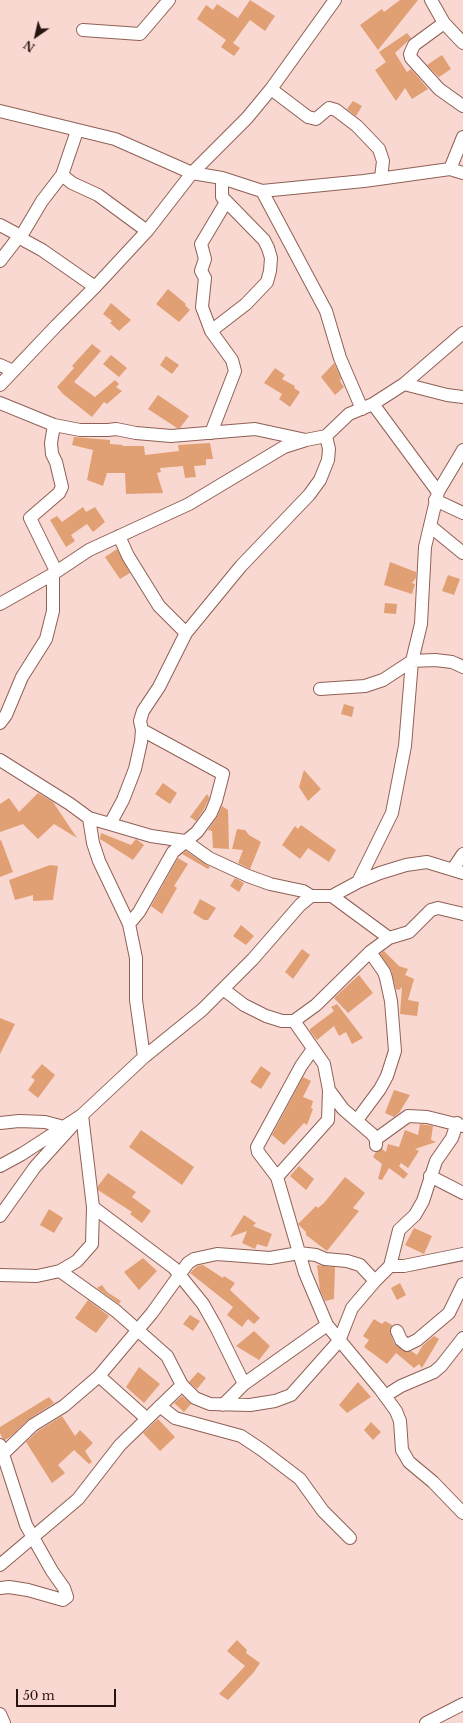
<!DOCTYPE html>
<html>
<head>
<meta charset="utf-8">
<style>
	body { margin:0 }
	#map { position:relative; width:463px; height:1723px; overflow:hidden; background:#f9d8d1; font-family:"Libre Baskerville",serif }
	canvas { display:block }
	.north { position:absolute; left:16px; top:16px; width:40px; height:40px; -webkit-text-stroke:3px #f9d8d1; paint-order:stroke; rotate:214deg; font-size:11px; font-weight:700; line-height:16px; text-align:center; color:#261410 }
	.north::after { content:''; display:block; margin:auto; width:14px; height:18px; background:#261410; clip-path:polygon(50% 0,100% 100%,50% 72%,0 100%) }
	.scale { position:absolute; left:16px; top:1689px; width:100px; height:18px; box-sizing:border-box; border:2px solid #261410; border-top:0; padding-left:5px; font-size:12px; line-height:14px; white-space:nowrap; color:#261410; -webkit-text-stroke:3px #f9d8d1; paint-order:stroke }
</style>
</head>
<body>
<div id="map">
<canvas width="463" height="1723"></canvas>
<div class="north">N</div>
<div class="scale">50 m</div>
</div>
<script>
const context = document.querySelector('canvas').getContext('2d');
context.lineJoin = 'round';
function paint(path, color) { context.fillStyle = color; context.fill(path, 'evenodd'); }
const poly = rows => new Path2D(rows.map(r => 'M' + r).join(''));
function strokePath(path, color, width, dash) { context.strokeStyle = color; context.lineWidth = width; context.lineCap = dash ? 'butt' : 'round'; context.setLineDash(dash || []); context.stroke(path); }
paint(poly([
	[250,0,275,16,265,31,250,20,233,43,240,48,234,56,221,47,226,40,197,19,206,5,213,10,217,4,238,18],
	[400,0,418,0,378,50,360,25,382,9,384,12],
	[407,33,411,38,395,53,407,72,411,69,428,89,412,99,405,88,396,101,375,70,386,62,379,52],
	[442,55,451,69,439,77,427,65],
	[353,101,362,106,356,116,347,109],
	[168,289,186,304,185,305,190,310,179,322,156,304],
	[111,303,131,320,119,331,110,323,112,321,103,314],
	[92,344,101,351,74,382,95,397,115,380,119,384,116,387,122,391,107,404,104,402,92,417,63,394,57,387,74,368,72,366],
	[111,355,127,368,119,377,103,364],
	[166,356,179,365,172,374,160,365],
	[334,363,341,378,340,381,344,387,335,395,321,377],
	[275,368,285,375,282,379,295,386,294,388,300,392,290,407,279,399,282,394,264,383],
	[158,395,189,416,180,428,177,428,148,409],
	[74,437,110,440,110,444,123,445,122,446,144,446,145,455,179,451,178,445,210,443,213,459,206,459,206,465,194,466,196,477,185,478,183,466,160,468,161,472,157,473,163,493,126,494,125,473,107,473,103,486,87,480,93,450,72,445],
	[83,507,86,512,95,507,105,522,93,532,87,524,71,535,75,541,66,547,50,520,57,516,62,522],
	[117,549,130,573,120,579,105,557],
	[390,562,416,572,416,578,412,583,415,584,412,594,384,585],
	[448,575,460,579,454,595,442,591],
	[385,603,397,604,396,614,384,613],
	[344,704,354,707,352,717,341,714],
	[304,770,321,789,308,801,299,787],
	[163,783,177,793,170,804,155,794],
	[38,793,53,802,77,838,54,824,38,839,23,824,0,832,0,804,9,798,19,812],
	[207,794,209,797,209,799,204,809,196,821,190,817],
	[222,806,228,810,229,849,213,848,212,831,208,830,217,817],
	[301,825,336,850,329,862,308,848,300,859,282,845,295,826,298,829],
	[237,829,245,830,249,835,261,842,250,869,238,863,243,850,232,849],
	[101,833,131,845,136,839,144,845,133,860,100,839],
	[1,840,13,872,0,877,0,841],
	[186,851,210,867,208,869,182,854],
	[178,858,188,864,174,886,177,888,162,914,151,906],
	[50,865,58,866,53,900,33,901,33,895,15,900,9,880],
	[235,878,244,883,239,892,230,886],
	[200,899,216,908,208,920,204,920,193,913],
	[241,925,254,936,246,945,233,936],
	[302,949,310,955,293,979,285,972],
	[384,951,399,966,408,969,405,975,414,979,408,1000,419,1002,417,1016,400,1014,402,987,399,990,396,989,391,970,380,954],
	[359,975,373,993,348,1013,334,998],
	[337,1004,363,1038,352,1044,346,1032,339,1036,334,1026,317,1040,310,1031,310,1029,334,1011,331,1007],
	[0,1018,15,1024,0,1054],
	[42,1064,55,1075,38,1098,28,1090,35,1080,31,1077],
	[261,1066,271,1073,261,1089,250,1082],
	[303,1077,311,1081,303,1097,313,1101,311,1108,313,1109,307,1125,304,1123,284,1145,272,1135],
	[394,1090,410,1095,399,1113,394,1117,385,1113],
	[420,1124,433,1126,431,1140,436,1142,415,1149,419,1151,408,1168,401,1163,399,1166,408,1174,404,1179,389,1168,382,1180,378,1179,382,1164,373,1157,376,1152,382,1149,386,1152,388,1144,399,1147,405,1130,418,1135],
	[141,1130,194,1167,182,1185,129,1147],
	[299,1166,314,1179,306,1190,290,1176],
	[108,1173,136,1192,132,1197,151,1211,142,1223,130,1214,132,1212,98,1190,98,1186],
	[345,1177,365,1193,353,1208,359,1211,327,1251,306,1235,306,1232,298,1224,316,1206,318,1208,324,1203],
	[49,1209,63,1218,54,1233,40,1225],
	[244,1215,256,1223,253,1226,272,1234,267,1247,257,1244,255,1249,242,1243,247,1231,230,1237],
	[414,1228,432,1236,424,1254,405,1245],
	[143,1258,157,1271,139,1290,124,1272],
	[203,1265,223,1278,224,1276,235,1283,230,1290,260,1318,254,1324,248,1319,242,1327,227,1315,233,1307,190,1273,197,1266],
	[317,1265,335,1267,334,1299,325,1301,320,1290],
	[400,1283,406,1295,397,1300,391,1288],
	[102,1285,107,1292,121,1301,119,1304,97,1288],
	[88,1300,109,1316,96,1333,75,1318],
	[190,1315,200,1321,193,1331,183,1324],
	[374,1319,382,1324,385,1321,392,1325,390,1331,394,1343,406,1352,411,1351,417,1355,423,1345,434,1336,439,1339,422,1368,419,1364,414,1368,396,1353,387,1364,364,1347,369,1340,363,1336],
	[254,1331,270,1346,259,1360,236,1346],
	[139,1367,160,1384,144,1403,126,1387],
	[198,1372,206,1378,197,1389,189,1382],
	[358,1382,371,1397,347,1413,339,1405],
	[182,1396,191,1404,184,1412,174,1403],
	[49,1397,54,1403,29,1419,10,1437,5,1440,3,1439,0,1433,0,1427],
	[62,1416,75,1436,80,1430,93,1443,85,1451,92,1462,89,1464,74,1450,58,1465,65,1473,52,1483,26,1442,38,1431],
	[158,1419,175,1437,160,1451,143,1433],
	[371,1422,381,1432,373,1440,364,1430],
	[237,1640,247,1650,246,1653,260,1663,254,1672,228,1700,219,1694,245,1666,227,1651]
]), '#e19f74');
const street = poly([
	[431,0,444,23],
	[83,30,140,34,169,0],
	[463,43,444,23,414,45,410,54,411,58,439,89,463,106],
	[271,89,308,117,316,119,329,108,336,110,357,126,379,149,383,161,381,178],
	[0,111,115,139,192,173,222,178,262,191,326,311,340,358,362,409],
	[77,131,62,175,72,183,98,195,147,231],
	[450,169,463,137],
	[262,191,364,181,450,169,463,173],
	[0,225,15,233,20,238,42,201,62,175],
	[0,261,17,239,20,238,42,250,95,287],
	[211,331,246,304,267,282,270,271,271,258,268,248,264,240,222,197,222,178],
	[0,365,13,371],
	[404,384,447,395,463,397],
	[0,385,56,326,95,287,147,231,192,173,247,118,271,89,335,0],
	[0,403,54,425,80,430,108,430,116,429,136,433,171,436,255,429,306,440],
	[373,404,438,492],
	[54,425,51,443,52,454,56,462,62,487,59,493,30,518,56,571],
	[211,433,235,371,232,360,211,331,202,307,205,278,201,271,205,259,201,244,226,202],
	[435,500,463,513],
	[430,526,463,553],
	[119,536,128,556,159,606,186,633],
	[0,604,53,574,89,550,189,504,284,447,306,440,326,436,349,414,373,404,404,384,463,333],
	[320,689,365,686,383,680,412,661,435,660,452,662,463,667],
	[0,723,6,715,22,677,46,639,53,611,53,574],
	[0,760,70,804,89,818,110,824,123,800,135,769,141,742,142,730,140,721,143,711,159,687,186,633,241,566,309,495,320,480,328,460,329,449,326,436],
	[89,818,93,843,99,861,129,924,136,958,136,1000,144,1057],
	[110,824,151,836,185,841,209,858,248,876,270,884,303,891,311,896],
	[453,869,463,854],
	[358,882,380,873,406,865,427,862,463,873],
	[332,896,389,938],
	[129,924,139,912,173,852,197,832,211,813,216,801,223,774,142,730],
	[223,989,244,1005,266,1016,282,1021,294,1021,316,1005,370,952,389,938,409,932,431,910,438,908,463,914],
	[313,1049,301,1066,257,1147,258,1152,277,1177,305,1273,327,1325,380,1389,396,1411,400,1421,402,1450,409,1462,433,1482,463,1513],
	[329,1090,343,1109,372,1134,376,1139,376,1145],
	[357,1120,380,1089,387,1076,395,1051,391,1001,386,978,384,972,370,952],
	[0,1123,19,1121,45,1122,64,1127],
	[376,1139,408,1116,427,1117,463,1126],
	[0,1166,22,1154,82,1115,93,1207,92,1244,77,1261,60,1271,37,1276,0,1275],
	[430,1176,463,1193],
	[277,1177,328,1120,329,1090,324,1064,294,1021],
	[93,1207,174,1268,203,1304,216,1327,244,1384],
	[0,1216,35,1167,82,1115,144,1057,202,1010,253,959,300,905,311,896,332,896,358,882,392,813,405,746,412,661,421,624,425,547,438,492,463,450],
	[390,1266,399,1230,415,1215,423,1201,436,1161,452,1138,457,1123],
	[60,1271,116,1311,167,1356,182,1385,195,1398,210,1404,250,1405,275,1401,291,1395,339,1341,352,1308,375,1281,390,1266,404,1266,463,1254],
	[397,1331,401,1340,407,1345,417,1340,449,1313,463,1284],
	[99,1376,146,1418],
	[385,1396,401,1386,434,1372,441,1366,463,1338],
	[223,1405,244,1384,327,1325],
	[160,1406,175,1418,241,1436,262,1450,300,1479,323,1511,350,1538],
	[0,1445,26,1525,52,1571,64,1588,67,1597,63,1600,28,1590,9,1587,0,1588],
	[4,1453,33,1425,64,1406,99,1376,152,1313,188,1263,194,1259,217,1254,270,1258,299,1253,316,1255,325,1259,347,1261,360,1265,375,1281],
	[0,1565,78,1499,120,1445,182,1385],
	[0,1714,4,1723],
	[426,1723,463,1704]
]);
strokePath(street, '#8f6055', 14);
strokePath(street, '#fff', 12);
</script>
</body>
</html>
